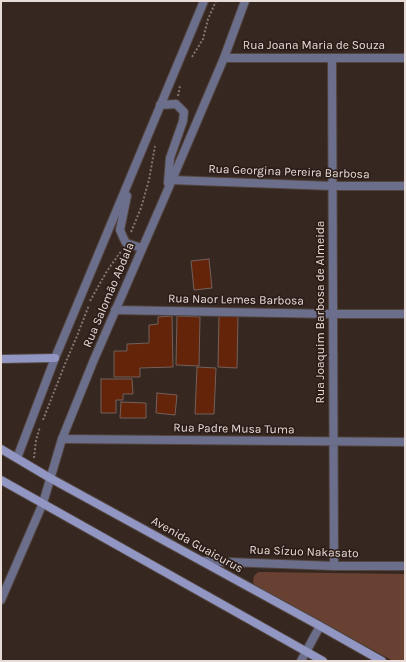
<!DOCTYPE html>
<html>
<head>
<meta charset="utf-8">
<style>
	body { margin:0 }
	#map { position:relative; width:406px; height:662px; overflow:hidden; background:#362721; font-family:Karla,sans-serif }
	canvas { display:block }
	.frame { position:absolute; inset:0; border:2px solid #e7dcd8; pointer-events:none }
</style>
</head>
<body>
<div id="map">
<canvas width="406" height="662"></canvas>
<div class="frame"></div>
</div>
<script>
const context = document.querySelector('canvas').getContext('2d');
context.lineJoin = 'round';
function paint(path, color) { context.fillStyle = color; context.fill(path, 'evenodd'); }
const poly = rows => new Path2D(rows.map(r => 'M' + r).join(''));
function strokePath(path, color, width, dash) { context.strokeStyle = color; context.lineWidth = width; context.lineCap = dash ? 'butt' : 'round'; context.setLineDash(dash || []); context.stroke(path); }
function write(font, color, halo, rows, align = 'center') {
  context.font = font + ' Karla,sans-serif'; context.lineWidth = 3.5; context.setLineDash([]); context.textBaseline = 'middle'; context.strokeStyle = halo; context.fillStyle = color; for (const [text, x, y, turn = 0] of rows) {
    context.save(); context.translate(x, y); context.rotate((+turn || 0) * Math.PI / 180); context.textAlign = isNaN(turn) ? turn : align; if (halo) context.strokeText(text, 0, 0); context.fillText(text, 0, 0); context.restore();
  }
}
paint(poly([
	[259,572,405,574,405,661,393,661,256,586,253,582,254,576,257,573]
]), '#684133');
const building = poly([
	[209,259,212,288,194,290,191,261,209,259],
	[219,315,238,316,237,368,218,367,219,315],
	[172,316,173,367,140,368,140,377,114,377,114,351,127,351,127,344,149,343,149,325,158,324,158,317,172,316],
	[177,316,200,317,199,366,176,365,177,316],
	[197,367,216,368,214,414,195,414,197,367],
	[101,379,132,379,133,394,123,394,123,400,116,400,116,413,101,413,101,379],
	[157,393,177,395,175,415,156,413,157,393],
	[121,402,146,403,146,418,120,418,121,402]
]);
paint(building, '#63240a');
strokePath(building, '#73615a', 1);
const minor = poly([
	[224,58,405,58],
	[332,58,334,566],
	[172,180,332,186,405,186],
	[115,310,333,314,405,314],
	[62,439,405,442],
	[202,561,334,566,405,566],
	[301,661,320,626]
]);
const tertiary = poly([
	[160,105,176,104,184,112,183,121,170,158,168,183],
	[127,196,120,230,123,237,126,243,142,248],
	[17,458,55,358,204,1],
	[1,600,43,503,62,439,93,362,172,180,224,58,245,1]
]);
const secondary = poly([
	[1,359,55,358],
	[1,449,50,478,320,626,382,661],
	[1,480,323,661]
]);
strokePath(minor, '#52443e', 10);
strokePath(tertiary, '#52443e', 10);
strokePath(secondary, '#52443e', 10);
strokePath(poly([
	[192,57,203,39,208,19,216,1],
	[178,96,180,86],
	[131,232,141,208,149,180,155,146],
	[90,301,107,271,122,250],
	[43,420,65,364,77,336,89,305],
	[34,458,36,440,40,427]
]), '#837570', 2, [2, 2]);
strokePath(minor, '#6c6f8c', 8);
strokePath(tertiary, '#6c6f8c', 8);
strokePath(secondary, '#9196c3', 8);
write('12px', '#e7dcd8', '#2c1d18', [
	["Rua Joana Maria de Souza",314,46],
	["Rua Georgina Pereira Barbosa",289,172,2],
	["Rua Salomão Abdala",109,295,-67],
	["Rua Naor Lemes Barbosa",236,300,1],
	["Rua Joaquim Barbosa de Almeida",321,312,-90],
	["Rua Padre Musa Tuma",234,429,1],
	["Avenida Guaicurus",197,545,29],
	["Rua Sízuo Nakasato",304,552,2]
]);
</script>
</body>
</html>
